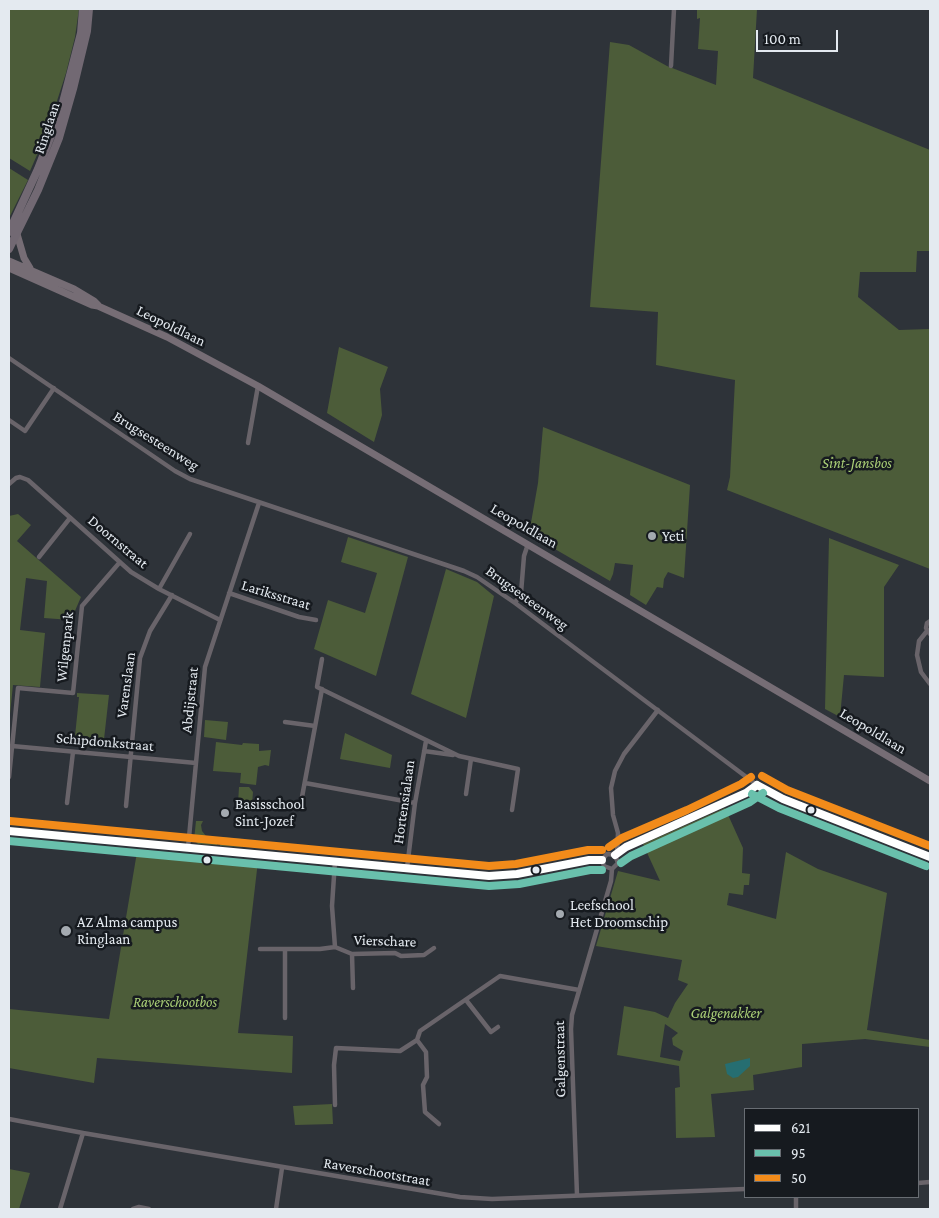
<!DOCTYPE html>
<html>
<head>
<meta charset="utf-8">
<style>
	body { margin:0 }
	#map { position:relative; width:939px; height:1218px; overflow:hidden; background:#2e3339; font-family:"Crimson Pro",serif }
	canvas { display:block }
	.frame { position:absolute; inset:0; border:10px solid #e4eaf0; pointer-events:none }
	.legend { position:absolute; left:744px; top:1108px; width:175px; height:90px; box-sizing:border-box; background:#161a1f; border:1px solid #686d73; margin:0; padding:6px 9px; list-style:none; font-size:15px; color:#e4eaf0 }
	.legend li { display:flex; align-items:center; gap:10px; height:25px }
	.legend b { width:25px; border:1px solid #686d73 }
	.scale { position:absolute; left:756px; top:30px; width:82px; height:22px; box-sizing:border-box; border:2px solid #e4eaf0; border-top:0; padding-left:6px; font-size:15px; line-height:18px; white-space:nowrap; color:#e4eaf0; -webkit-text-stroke:4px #161a1f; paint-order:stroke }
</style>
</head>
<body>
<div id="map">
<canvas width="939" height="1218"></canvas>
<div class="frame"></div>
<ul class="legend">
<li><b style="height:6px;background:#fff"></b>621</li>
<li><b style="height:6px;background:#69c0ac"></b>95</li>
<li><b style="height:6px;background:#f28b1a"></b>50</li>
</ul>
<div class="scale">100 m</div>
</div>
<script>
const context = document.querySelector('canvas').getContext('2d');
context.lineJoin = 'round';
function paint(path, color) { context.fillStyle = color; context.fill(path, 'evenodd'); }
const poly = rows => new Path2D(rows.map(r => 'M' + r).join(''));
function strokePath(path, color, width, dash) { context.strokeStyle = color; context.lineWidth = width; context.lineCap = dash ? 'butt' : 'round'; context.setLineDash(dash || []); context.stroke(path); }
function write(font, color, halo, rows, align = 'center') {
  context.font = font + ' "Crimson Pro",serif'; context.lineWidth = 5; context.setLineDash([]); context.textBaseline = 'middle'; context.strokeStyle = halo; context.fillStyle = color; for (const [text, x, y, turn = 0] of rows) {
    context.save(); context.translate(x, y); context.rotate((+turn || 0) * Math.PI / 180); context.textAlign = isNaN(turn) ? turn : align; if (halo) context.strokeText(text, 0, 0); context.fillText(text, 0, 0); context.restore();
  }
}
paint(poly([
	[9,9,79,9,75,37,66,73,47,132,30,171,9,158],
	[697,9,757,9,753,78,930,150,930,251,917,251,916,272,860,272,858,297,899,330,930,329,930,569,727,490,730,477,735,380,656,365,658,312,590,307,610,42,629,45,667,66,716,85,718,51,698,49,700,18,697,19],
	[9,168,28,180,9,218],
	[339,347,388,367,380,389,382,415,374,442,327,413],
	[543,427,690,485,684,578,668,572,664,579,663,588,657,587,646,605,630,595,633,565,615,563,613,574,610,581,529,534,538,483],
	[18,514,31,525,17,541,81,597,71,620,44,618,47,581,26,578,20,630,45,633,40,687,13,685,10,714,9,516],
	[348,537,408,557,376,676,314,649,328,600,365,613,377,573,341,562],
	[829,538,899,565,884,587,884,677,844,675,840,717,825,709],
	[446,569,477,582,494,596,466,718,411,694],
	[77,693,109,695,103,748,74,746,79,697,77,697],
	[205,720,228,722,226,740,204,737],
	[345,733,392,755,390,768,340,759],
	[216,742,242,745,243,743,259,744,259,751,271,750,269,766,265,765,258,767,256,785,240,783,241,773,213,771],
	[239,787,249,787,253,792,252,805,238,804],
	[725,808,743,848,742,873,750,874,749,885,744,885,743,895,729,893,727,905,776,919,786,852,818,869,887,893,867,1030,930,1040,930,1047,865,1039,802,1044,802,1067,753,1075,754,1090,711,1094,715,1137,676,1138,675,1088,680,1087,679,1066,617,1055,624,1006,655,1012,668,1018,675,1003,688,984,678,980,682,960,596,946,618,871,660,881,643,844],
	[665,1024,678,1033,672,1038,673,1045,683,1051,680,1061,660,1057],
	[196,821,203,821,201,825,202,831,206,836,217,839,217,845,198,844,194,840],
	[221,837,242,839,242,847,220,846],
	[137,852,258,861,238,1033,293,1036,292,1073,97,1058,94,1083,9,1068,9,1009,109,1019],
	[332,1104,333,1124,295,1125,293,1106],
	[9,1169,30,1173,19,1209,9,1209]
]), '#4c5c39');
paint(poly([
	[750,1058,750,1066,738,1077,733,1078,727,1074,725,1064]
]), '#266e71');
strokePath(poly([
	[671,66,674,9],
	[9,358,175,471,190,479,464,571,477,577,515,603,757,785,783,799,930,857],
	[9,420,25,431,54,388],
	[248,443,258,386],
	[9,484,16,478,20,477,28,480,131,572,159,589,220,620],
	[39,557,70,518],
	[159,589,190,534],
	[229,593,299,617,316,620],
	[515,603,521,593,524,556,528,544],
	[930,621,927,623,926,628,930,634],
	[927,631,919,641,917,655,921,672,930,684],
	[322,659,317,687,459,756,518,769,512,810],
	[285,722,315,726],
	[12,746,196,763],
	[424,751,453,755],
	[9,777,18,688,73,693,82,606,120,562],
	[305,783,415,803],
	[466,794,471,759],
	[302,797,322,689],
	[67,803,73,752],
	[126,806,140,658,150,631,172,595],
	[9,831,489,876,517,874,589,860,602,860],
	[188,848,205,667,259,503],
	[617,854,618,833,613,815,611,788,615,771,624,754,658,710],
	[615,855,626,847,691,819,746,793,757,785],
	[602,860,604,866,612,869,618,863,615,855],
	[602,860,607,854,615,855],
	[407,868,415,803,426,741],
	[335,947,352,954,395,953,401,956,424,955,434,948],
	[260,949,320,949,335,947,332,906,335,861],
	[285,949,285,1018],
	[352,954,353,988],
	[466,1000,491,1032,498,1027],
	[417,1040,426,1052,427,1077,423,1085,425,1112,439,1124],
	[335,1105,334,1065,336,1048,400,1051,417,1040,420,1031,500,976,579,990],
	[9,1119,83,1133,460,1197,492,1199,745,1189],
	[918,1183,930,1182],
	[577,1195,571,1029,572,1015,611,881,612,869],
	[796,1197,796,1209],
	[60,1209,83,1133],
	[133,1209,139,1207,149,1209],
	[276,1209,282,1168]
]), '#69646a', 4.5);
strokePath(poly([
	[17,234,24,258,30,268],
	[9,261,74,289,94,301,98,305],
	[9,268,92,305,98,306,167,337,258,386,930,781]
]), '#766d75', 7);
strokePath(poly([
	[9,232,38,169,61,110,81,33,83,9],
	[9,249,38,190,59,138,73,89,87,31,89,9]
]), '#726973', 8);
strokePath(poly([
	[757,785,783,799,930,857],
	[9,831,489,876,517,874,589,860,602,860],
	[615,855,626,847,746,793,757,785]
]), '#fff', 8);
strokePath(poly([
	[752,794,779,808,926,866],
	[9,841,489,886,519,884,590,870,602,870],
	[621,863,631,856,750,802,763,793]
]), '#69c0ac', 8);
strokePath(poly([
	[762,776,787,790,930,846],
	[10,821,489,866,516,864,588,850,602,850],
	[609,847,622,838,687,810,741,784,751,777]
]), '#f28b1a', 8);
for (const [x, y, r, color] of [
	[652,536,5,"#a4aab0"],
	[811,810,4.5,"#e4eaf0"],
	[225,813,5,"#a4aab0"],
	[207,860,4.5,"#e4eaf0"],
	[536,870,4.5,"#e4eaf0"],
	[560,914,5,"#a4aab0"],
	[66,931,6,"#a4aab0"]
]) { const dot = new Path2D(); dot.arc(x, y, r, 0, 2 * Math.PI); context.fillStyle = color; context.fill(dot); strokePath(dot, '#161a1f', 2); }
write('15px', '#e4eaf0', '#161a1f', [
	["Ringlaan",47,128,-72],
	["Leopoldlaan",171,326,26],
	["Brugsesteenweg",156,441,32],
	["Leopoldlaan",524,526,30],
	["Doornstraat",118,542,40],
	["Lariksstraat",276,595,17],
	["Brugsesteenweg",527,598,36],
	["Wilgenpark",65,647,-84],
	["Varenslaan",126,685,-82],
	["Abdijstraat",190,700,-84],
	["Leopoldlaan",873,731,31],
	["Schipdonkstraat",105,742,5],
	["Hortensialaan",404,802,-82],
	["Vierschare",385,941,2],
	["Galgenstraat",560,1059,-91],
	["Raverschootstraat",377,1172,10]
]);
write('italic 15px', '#aacf76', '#161a1f', [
	["Sint-Jansbos",857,463],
	["Raverschootbos",175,1002],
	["Galgenakker",726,1013]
]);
write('15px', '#e4eaf0', '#161a1f', [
	["Yeti",662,536],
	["Basisschool",235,804],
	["Sint-Jozef",235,821],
	["Leefschool",570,905],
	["Het Droomschip",570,922],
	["AZ Alma campus",77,922],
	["Ringlaan",77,939]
], 'left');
</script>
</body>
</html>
